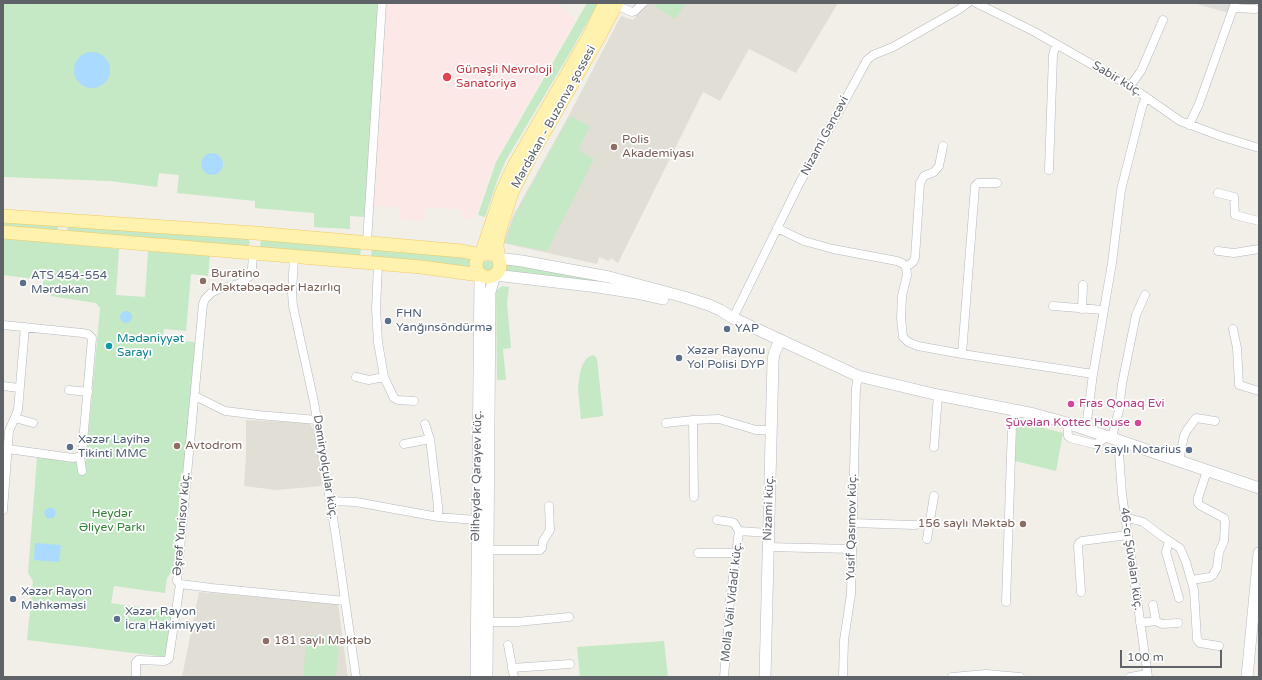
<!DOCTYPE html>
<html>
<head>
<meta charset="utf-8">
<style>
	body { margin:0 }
	#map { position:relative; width:1262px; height:680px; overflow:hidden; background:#f1efe8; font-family:"Varela Round",sans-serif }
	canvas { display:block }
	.frame { position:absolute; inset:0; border:4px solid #5f6368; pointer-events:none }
	.scale { position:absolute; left:1120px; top:650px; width:102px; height:18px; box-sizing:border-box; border:2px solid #5f6368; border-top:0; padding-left:5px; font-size:12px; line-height:14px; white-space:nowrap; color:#5f6368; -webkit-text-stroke:3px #fff; paint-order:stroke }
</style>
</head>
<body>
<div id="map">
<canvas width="1262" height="680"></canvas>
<div class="frame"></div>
<div class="scale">100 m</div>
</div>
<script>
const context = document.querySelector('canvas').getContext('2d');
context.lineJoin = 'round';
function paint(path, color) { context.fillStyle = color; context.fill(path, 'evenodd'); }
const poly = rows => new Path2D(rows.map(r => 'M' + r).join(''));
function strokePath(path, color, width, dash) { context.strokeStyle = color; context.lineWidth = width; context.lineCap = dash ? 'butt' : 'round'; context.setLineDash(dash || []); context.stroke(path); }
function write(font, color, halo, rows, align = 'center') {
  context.font = font + ' "Varela Round",sans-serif'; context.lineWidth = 3.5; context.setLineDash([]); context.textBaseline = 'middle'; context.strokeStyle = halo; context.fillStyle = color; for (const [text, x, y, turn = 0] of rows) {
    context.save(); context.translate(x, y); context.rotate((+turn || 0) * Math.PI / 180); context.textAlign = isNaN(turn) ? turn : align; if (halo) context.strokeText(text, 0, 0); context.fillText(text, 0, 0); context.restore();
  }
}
paint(poly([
	[1193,3,1232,3,1229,13]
]), '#e0deda');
paint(poly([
	[647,3,838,3,796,73,749,49,720,101,703,92,618,263,611,258,609,261,599,257,597,264,503,243,513,216,569,115,621,16,633,20],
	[246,420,309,423,315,431,322,486,276,490,244,486,246,455],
	[199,592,338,604,348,677,182,677]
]), '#e1ded6');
paint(poly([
	[385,3,558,3,575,20,495,161,474,219,462,219,462,210,426,207,424,221,400,219,400,208,372,206,374,185,377,183,378,180,378,175,374,174]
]), '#fce8e6');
paint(poly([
	[3,3,378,3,365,217,350,216,350,229,314,227,314,213,255,208,255,201,177,193,179,175,159,173,157,187,110,181,3,177],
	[587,3,598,3,571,51,506,160,497,181,485,217,478,215,496,162],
	[658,3,686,3,675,19,655,6],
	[570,116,590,126,578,150,594,159,547,251,505,243,514,217],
	[3,219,56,223,58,228,55,233,3,228],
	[70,224,248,238,250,243,247,248,69,234,67,228],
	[3,238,119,249,116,295,145,297,148,251,210,256,208,276,191,274,186,331,164,329,163,339,195,342,184,471,181,473,175,567,167,578,165,593,114,586,111,603,173,612,166,657,27,640,33,581,28,573,37,458,86,461,100,308,96,303,51,296,52,287,43,286,43,280,3,275],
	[262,239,361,246,360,258,262,250,260,244],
	[372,247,471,256,472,262,470,268,371,259],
	'482.5 266a5.5 5.5 0 1 1 11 0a5.5 5.5 0 1 1-11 0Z',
	[508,263,624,283,625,287,507,272,505,267],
	[502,286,509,287,507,303,511,348,503,349,506,380,497,380,496,291],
	[594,355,597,359,603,416,581,419,578,389,580,373,582,366,586,359,590,356],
	[1017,421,1063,433,1056,471,1015,461],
	[307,635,339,638,336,677,303,677],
	[664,641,668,677,580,677,577,647]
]), '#c5e8c5');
paint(poly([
	'74 70a18 18 0 1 1 36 0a18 18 0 1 1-36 0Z',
	'201 164a11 11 0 1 1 22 0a11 11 0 1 1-22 0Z',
	'120 317a6 6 0 1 1 12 0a6 6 0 1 1-12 0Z',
	'44.5 513a5.5 5.5 0 1 1 11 0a5.5 5.5 0 1 1-11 0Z',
	[35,543,61,545,59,562,34,560]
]), '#aadaff');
const street = poly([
	[976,3,1033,31,1130,86,1180,121,1223,137,1259,148],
	[616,5,632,12,635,11,643,3],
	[1234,8,1255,9],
	[1130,86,1141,71,1163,20],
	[1189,125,1199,104,1235,3],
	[1049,170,1053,55,1056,44],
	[1218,193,1234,197,1235,215,1259,221],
	[777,228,804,241,833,249,897,261,902,263,906,267,907,275,902,296,901,318,903,337,908,342,918,346,962,354,1093,374],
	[367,242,382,3],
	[1218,251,1234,253,1259,249],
	[253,254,252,269,249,277,238,284,219,289,211,293,205,299,203,304,177,581,180,584,212,588,345,601],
	[294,257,292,293,293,306,314,402,336,537,356,677],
	[378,264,376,309,378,342,384,377,394,398,398,400,414,401],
	[906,267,913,262,915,258,920,183,924,176,934,172,939,166,943,146],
	[1053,306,1104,310],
	[1082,309,1083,285],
	[733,318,799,184,867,60,873,55,893,47,958,10,968,3],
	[3,325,82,333,88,334,92,338,82,454,80,456,73,458,8,449],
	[1233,329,1237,348,1239,385,1259,391],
	[962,354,975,186,978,183,997,183],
	[356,377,369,380,384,377],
	[3,386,19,388],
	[69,390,88,392],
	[195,396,225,411,258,415,317,420],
	[15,418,33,423],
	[693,420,694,497],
	[666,423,693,420,719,419,756,430,771,430],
	[1067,423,1068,436,1070,438,1094,444,1098,443,1108,436],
	[425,424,430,439,438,506,438,517],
	[1086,428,1093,374,1112,263,1121,190,1142,107,1146,97],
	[1112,437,1119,410,1122,384,1136,315,1145,295],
	[1123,441,1119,453,1122,494,1148,677],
	[404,444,430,439],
	[934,447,938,395],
	[80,456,82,471],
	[1179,461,1184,436,1187,430,1196,418,1215,421],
	[330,501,356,502,438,517,476,520],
	[3,510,9,431,18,410,25,327],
	[1125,519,1132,519,1143,522,1163,537,1180,548,1186,562,1194,590,1197,639,1200,643,1219,646],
	[717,520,731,522,734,523,739,531],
	[852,523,914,525,930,523],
	[927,539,934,496],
	[1169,541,1166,552,1179,598],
	[767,547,852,549],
	[488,550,540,550,542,548,543,541,550,530,549,506],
	[698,553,736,553],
	[1192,580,1210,577,1213,575,1217,568,1219,552,1224,541,1225,522,1224,518,1201,506,1198,503,1198,498,1207,471],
	[1081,592,1078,546,1079,543,1082,541,1128,535],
	[1006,602,1012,427,1016,410],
	[1153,605,1156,621],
	[488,622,517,622,569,617],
	[1140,623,1156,621,1162,624,1178,623],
	[508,645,514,677],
	[512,668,570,664],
	[136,677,136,662,138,660,164,661,167,660,169,658,180,584],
	[724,677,730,600,739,531,768,533],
	[843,677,844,640,851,594,856,388,858,376],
	[952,677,986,674,1020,677],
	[1130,677,1147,674]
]);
const secondary = poly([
	[498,258,522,261,609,277,684,297,709,305,720,310,733,318,858,376,938,395,1034,414,1067,423,1259,488],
	[476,677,480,275],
	[487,677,490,292,495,275,598,287,636,293,663,299],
	[765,677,773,361,774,354,780,340],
	[1247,677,1259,553]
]);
const primary = poly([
	[3,216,255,233,462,251,481,255,503,189,515,164,588,38,605,3],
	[3,232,421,267,480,275],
	'476 265a12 12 0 1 1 24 0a12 12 0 1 1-24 0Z',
	[498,258,497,244,499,233,512,192,531,155,596,42,617,3]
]);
strokePath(street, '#b5b8bc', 9);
strokePath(secondary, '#b6babf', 12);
strokePath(primary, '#f2c960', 14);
strokePath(street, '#fff', 8);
strokePath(secondary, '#fff', 11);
strokePath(primary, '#fff2af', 13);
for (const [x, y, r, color] of [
	[447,77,5,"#e0444e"],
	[614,147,4,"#8d6e63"],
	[203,281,4,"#8d6e63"],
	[23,283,4,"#5c6f8a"],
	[388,321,4,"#5c6f8a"],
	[727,329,4,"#5c6f8a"],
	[109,346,4,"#0f9aa8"],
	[679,358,4,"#5c6f8a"],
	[1071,404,4,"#d1479c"],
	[1138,423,4,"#d1479c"],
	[177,446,4,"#8d6e63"],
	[70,447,4,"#5c6f8a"],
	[1189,450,4,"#5c6f8a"],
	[1023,524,4,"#8d6e63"],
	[13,599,4,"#5c6f8a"],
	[117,619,4,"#5c6f8a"],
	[266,641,4,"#8d6e63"]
]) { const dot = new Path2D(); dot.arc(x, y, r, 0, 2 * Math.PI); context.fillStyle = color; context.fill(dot); strokePath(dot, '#fff', 1.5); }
write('12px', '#be3a42', '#fff', [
	["Günəşli Nevroloji",456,70],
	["Sanatoriya",456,84]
], 'left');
write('12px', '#5f6368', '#fff', [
	["Sabir küç.",1117,79,31],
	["Mərdəkan - Buzonva şossesi",554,117,-61],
	["Nizami Gəncəvi",825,136,-62],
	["Dəmiryolçular küç.",325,467,81],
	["Əliheydər Qarayev küç.",477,476,-89],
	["Nizami küç.",769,508,-88],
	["Əşrəf Yunisov küç.",182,524,-85],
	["Yusif Qasımov küç.",852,527,-89],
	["46-cı Şüvəlan küç.",1131,559,82],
	["Molla Vəli Vidadi küç.",732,602,-84]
]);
write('12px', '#785e54', '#fff', [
	["Polis",622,140],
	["Akademiyası",622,154],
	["Buratino",211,274],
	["Məktəbəqədər Hazırlıq",211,288],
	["Avtodrom",185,446],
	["156 saylı Məktəb",1015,524,"right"],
	["181 saylı Məktəb",274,641]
], 'left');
write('12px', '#4e5e75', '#fff', [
	["ATS 454-554",31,276],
	["Mərdəkan",31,290],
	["FHN",396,314],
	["Yanğınsöndürmə",396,328],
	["YAP",735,329],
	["Xəzər Rayonu",687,351],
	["Yol Polisi DYP",687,365],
	["Xəzər Layihə",78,440],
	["Tikinti MMC",78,454],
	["7 saylı Notarius",1181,450,"right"],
	["Xəzər Rayon",21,592],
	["Məhkəməsi",21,606],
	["Xəzər Rayon",125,612],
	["İcra Hakimiyyəti",125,626]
], 'left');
write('12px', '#0d838f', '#fff', [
	["Mədəniyyət",117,339],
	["Sarayı",117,353]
], 'left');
write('12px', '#b23c85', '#fff', [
	["Fras Qonaq Evi",1079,404],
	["Şüvəlan Kottec House",1130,423,"right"]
], 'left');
write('12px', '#348238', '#fff', [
	["Heydər",112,514],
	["Əliyev Parkı",112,528]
]);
</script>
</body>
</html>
